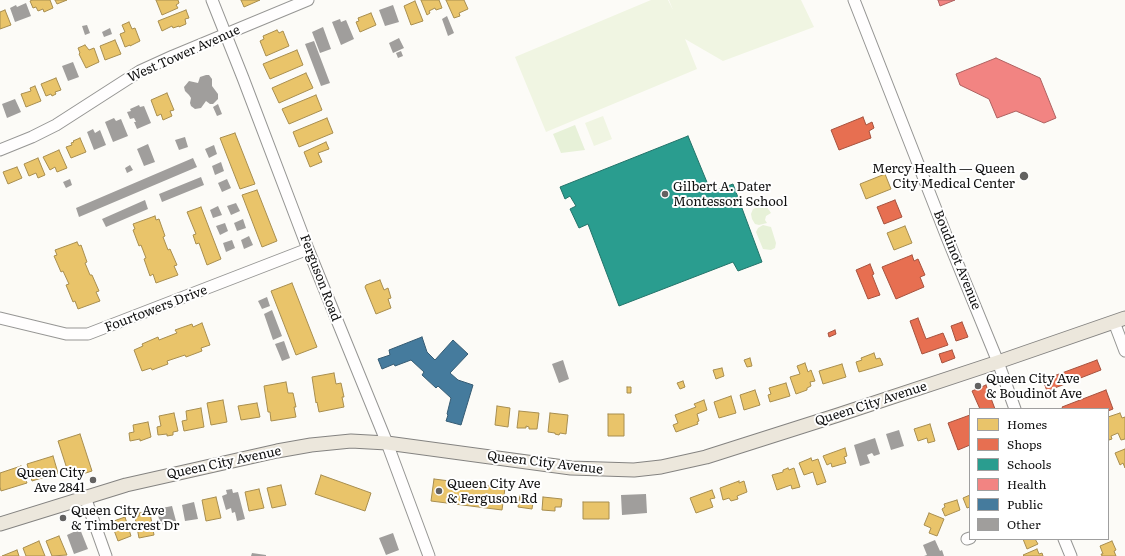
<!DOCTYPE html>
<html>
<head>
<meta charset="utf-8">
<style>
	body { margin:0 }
	#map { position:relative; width:1125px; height:556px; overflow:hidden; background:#fcfbf7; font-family:Literata,serif }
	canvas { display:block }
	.legend { position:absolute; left:969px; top:408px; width:140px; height:132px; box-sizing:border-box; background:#fff; border:1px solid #9f9f9f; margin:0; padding:5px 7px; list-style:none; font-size:12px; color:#101010 }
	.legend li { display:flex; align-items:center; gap:8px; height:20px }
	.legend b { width:20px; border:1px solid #9f9f9f }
</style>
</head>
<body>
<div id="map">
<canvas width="1125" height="556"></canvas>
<ul class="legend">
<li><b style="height:11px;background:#e9c46a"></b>Homes</li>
<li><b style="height:11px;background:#e76f51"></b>Shops</li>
<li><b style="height:11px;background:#2a9d8f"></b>Schools</li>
<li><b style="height:11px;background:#f28482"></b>Health</li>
<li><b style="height:11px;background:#457b9d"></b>Public</li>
<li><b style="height:11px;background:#a09e9c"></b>Other</li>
</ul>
</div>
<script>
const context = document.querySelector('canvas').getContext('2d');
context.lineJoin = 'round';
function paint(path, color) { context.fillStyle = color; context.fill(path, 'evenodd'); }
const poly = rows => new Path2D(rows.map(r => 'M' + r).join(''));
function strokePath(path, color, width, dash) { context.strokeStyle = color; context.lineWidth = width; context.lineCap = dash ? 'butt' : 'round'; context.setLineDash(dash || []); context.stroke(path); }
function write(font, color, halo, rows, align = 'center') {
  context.font = font + ' Literata,serif'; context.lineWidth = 4; context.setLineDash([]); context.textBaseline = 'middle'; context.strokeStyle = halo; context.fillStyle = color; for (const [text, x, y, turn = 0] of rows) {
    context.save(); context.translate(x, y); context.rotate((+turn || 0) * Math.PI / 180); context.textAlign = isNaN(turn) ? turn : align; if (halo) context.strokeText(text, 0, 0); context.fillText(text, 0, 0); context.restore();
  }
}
paint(poly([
	[575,125,585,150,561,153,553,134],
	[762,205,767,207,771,213,766,216,765,220,767,223,759,225,755,224,752,219,751,214,753,209],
	[763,225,771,227,776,243,775,248,771,250,763,249,756,232,758,228]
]), '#e7f1d8');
paint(poly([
	[651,0,668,0,673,10,669,0,801,0,814,27,723,61,685,39,697,69,546,132,515,57],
	[603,116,612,139,594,146,585,123]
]), '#f0f5e2');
const homes = poly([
	[32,0,50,0,53,8,44,12,43,9,38,11,36,7,33,8,30,1,32,0],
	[55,0,67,0,57,4,55,0],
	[156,0,178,0,179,3,176,5,178,8,162,15,156,0],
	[241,0,260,0,244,7,241,0],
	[421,0,439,0,442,8,436,10,435,8,429,11,430,13,427,15,421,0],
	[446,0,464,0,468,9,459,13,460,16,454,18,446,0],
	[415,1,423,21,411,25,404,6,415,1],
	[5,10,11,25,0,29,0,12,5,10],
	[186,10,189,18,185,19,186,24,179,27,179,26,173,28,172,26,162,31,158,21,186,10],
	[371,13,376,25,360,32,356,22,359,21,358,18,371,13],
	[129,22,132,29,135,28,140,41,130,46,130,45,125,47,120,34,125,32,122,25,129,22],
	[277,30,279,33,283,31,289,46,266,56,260,41,264,39,263,36,277,30],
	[115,40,121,54,105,60,100,46,115,40],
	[85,45,89,50,94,48,99,62,86,68,79,54,80,53,78,48,85,45],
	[297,50,303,65,270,79,263,64,297,50],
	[306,73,313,88,279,103,272,88,306,73],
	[56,78,61,90,55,92,56,94,52,96,51,94,46,96,41,84,56,78],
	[35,86,41,101,26,107,21,94,31,91,30,88,35,86],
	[167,93,174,110,170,111,172,116,163,120,161,114,157,116,151,100,167,93],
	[316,95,322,110,289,124,282,109,316,95],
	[327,118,333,133,299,147,293,132,327,118],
	[235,133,255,184,240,189,220,138,235,133],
	[80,138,86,152,71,158,66,147,72,145,71,143,74,142,73,141,80,138],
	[326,142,329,149,318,153,322,162,310,167,304,152,326,142],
	[59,150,67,168,57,172,55,167,50,170,43,157,59,150],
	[38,158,45,175,38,178,36,173,29,176,24,164,38,158],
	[17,167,22,178,8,184,3,172,17,167],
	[885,174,891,189,866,199,860,184,885,174],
	[257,190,277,241,262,247,242,195,257,190],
	[201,207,221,259,207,265,199,243,196,244,193,235,196,234,187,212,201,207],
	[155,216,156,220,159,219,165,236,163,237,168,250,170,249,177,265,174,266,178,275,156,283,153,274,150,276,144,259,146,258,141,245,139,246,133,230,135,229,133,224,155,216],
	[905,226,912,243,894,250,887,233,905,226],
	[77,242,79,246,81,245,87,262,85,263,90,275,92,275,99,291,96,292,100,301,78,309,75,301,73,302,66,285,69,284,63,271,61,272,54,256,57,255,55,250,77,242],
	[380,280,384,290,388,288,391,298,388,299,391,308,376,314,365,287,366,285,380,280],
	[292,283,317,347,296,355,271,291,292,283],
	[202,323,210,345,201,348,202,351,186,357,185,355,167,361,168,364,152,370,151,368,142,371,134,350,143,346,142,344,158,337,159,340,177,333,175,330,192,324,193,327,202,323],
	[874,353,876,359,880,358,883,365,859,372,856,362,862,360,861,358,874,353],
	[750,358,752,366,747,367,744,360,750,358],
	[805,363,808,372,811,370,815,381,810,382,811,386,807,388,807,390,796,394,790,377,800,374,797,366,805,363],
	[842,364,846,377,823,384,819,371,842,364],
	[722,368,724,376,716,379,713,370,722,368],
	[334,373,336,384,341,383,344,397,342,397,344,407,319,412,317,402,316,403,312,377,334,373],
	[683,381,685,387,680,389,677,383,683,381],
	[286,382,288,393,293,393,296,407,294,407,296,417,271,421,270,412,268,412,264,386,286,382],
	[786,383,790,396,770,402,768,395,771,394,769,388,786,383],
	[627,387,631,387,631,393,627,393,627,387],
	[755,390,760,405,744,410,740,395,755,390],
	[731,396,736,413,719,418,714,402,731,396],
	[223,400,227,422,211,425,207,403,223,400],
	[704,400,707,410,697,414,699,421,697,422,698,424,676,432,673,425,678,423,675,415,696,407,694,404,704,400],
	[257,403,260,417,241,420,238,406,257,403],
	[497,406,510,408,508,427,495,425,497,406],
	[201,408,204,427,184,431,182,421,187,420,186,411,201,408],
	[519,411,539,413,537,429,529,429,529,427,526,426,526,428,517,428,519,411],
	[174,413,178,431,173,432,173,435,167,436,167,434,158,435,157,427,161,426,159,416,174,413],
	[550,413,568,415,566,434,560,433,559,435,555,434,555,433,548,432,550,413],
	[1120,413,1122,418,1125,417,1125,439,1121,440,1118,433,1111,436,1112,439,1109,440,1108,436,1108,417,1120,413],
	[608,414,624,414,624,436,608,436,608,414],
	[148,422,151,437,140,441,140,439,130,441,129,433,134,432,133,425,148,422],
	[930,424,935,441,928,443,927,438,918,441,914,429,930,424],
	[80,434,92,471,70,478,58,441,80,434],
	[845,448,847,456,844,457,846,463,832,467,831,463,827,465,823,456,845,448],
	[1125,449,1125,468,1123,463,1120,465,1115,453,1125,449],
	[53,456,58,473,32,481,27,464,53,456],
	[811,458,812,461,818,459,826,482,817,485,813,472,804,475,799,463,811,458],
	[21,466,27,483,1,491,0,487,0,473,21,466],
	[788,468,789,470,794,468,800,487,792,489,791,485,777,490,772,475,783,472,783,470,788,468],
	[321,475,371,493,365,511,315,494,321,475],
	[434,479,505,488,502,510,431,501,434,479],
	[739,481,739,483,744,481,747,492,737,496,738,499,731,501,729,498,723,500,720,488,739,481],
	[281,485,286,505,272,508,267,488,281,485],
	[259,489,264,508,249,511,245,492,259,489],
	[712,490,715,498,710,499,713,507,696,513,690,498,712,490],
	[520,495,534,496,532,509,518,507,520,495],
	[970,495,970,507,967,508,963,498,970,495],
	[216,497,221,518,206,521,202,500,216,497],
	[543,497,562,499,561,507,555,507,555,511,542,510,543,497],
	[957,500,960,510,945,516,942,509,945,507,944,504,957,500],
	[583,502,609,502,609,519,583,519,583,502],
	[145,512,145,514,150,513,154,535,139,538,135,517,139,516,139,513,145,512],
	[929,513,944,519,937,536,929,533,931,528,924,525,929,513],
	[125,517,131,536,118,541,111,522,125,517],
	[59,536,67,555,52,556,46,541,59,536],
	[1023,539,1035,539,1038,544,1027,549,1023,539],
	[39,541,45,556,26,556,23,548,39,541],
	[1112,541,1116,550,1114,551,1116,556,1102,556,1101,554,1103,554,1100,546,1112,541],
	[1037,549,1039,554,1042,553,1043,556,1024,556,1023,555,1037,549],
	[17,550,19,556,2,556,17,550]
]);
paint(homes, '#e9c46a');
strokePath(homes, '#a88e4f', 1);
const shops = poly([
	[863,117,866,125,872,122,874,128,869,131,871,138,839,150,831,130,863,117],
	[895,200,902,217,884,224,877,207,895,200],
	[912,255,914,261,918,259,925,275,920,277,924,287,896,299,882,267,912,255],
	[870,264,874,274,872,275,880,295,868,299,856,270,870,264],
	[918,318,926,339,943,333,948,345,922,354,910,321,918,318],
	[962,322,968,337,956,341,951,326,962,322],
	[835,330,836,334,829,337,828,333,835,330],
	[952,350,955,358,942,363,939,354,952,350],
	[1097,360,1101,370,1047,391,1043,380,1097,360],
	[986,385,995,409,980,409,972,391,986,385],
	[1106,390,1113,409,1108,411,1108,409,1063,409,1062,407,1106,390],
	[970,415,970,445,958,450,948,423,970,415]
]);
paint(shops, '#e76f51');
strokePath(shops, '#a6523e', 1);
const schools = poly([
	[688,136,711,192,733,184,762,262,738,271,733,262,619,306,588,224,579,228,570,209,576,206,570,196,565,199,560,187,688,136]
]);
paint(schools, '#2a9d8f');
strokePath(schools, '#227369', 1);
const health = poly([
	[938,0,955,0,940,6,938,0],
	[996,58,1040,78,1056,118,1044,123,1016,111,997,118,989,99,960,85,956,74,996,58]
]);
paint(health, '#f28482');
strokePath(health, '#ae6160', 1);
const public = poly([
	[422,337,427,352,435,360,453,340,468,354,450,373,458,380,473,385,461,425,446,421,448,415,447,414,451,398,438,386,436,388,422,375,424,372,411,360,395,366,394,364,382,369,378,359,390,355,389,350,422,337]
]);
paint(public, '#457b9d');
strokePath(public, '#355b73', 1);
paint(poly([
	[26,3,31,16,15,22,10,8,16,5,17,7],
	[393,5,399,22,385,26,379,10],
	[447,16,454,33,448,36,442,19],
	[340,19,341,22,346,20,354,39,341,45,332,22],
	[87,25,90,33,85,35,82,26],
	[323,27,331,49,320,53,312,32],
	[110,28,112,34,104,37,102,32],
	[399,38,404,48,393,53,389,43],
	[314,41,330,83,321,86,305,44],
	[401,51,403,56,398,58,396,53],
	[73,62,79,77,68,81,62,66],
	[206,75,209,75,212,79,212,86,218,94,218,99,213,104,210,104,206,101,201,108,195,109,191,106,190,103,191,98,189,95,185,91,184,87,189,81,198,83,200,77],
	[15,99,21,112,7,118,2,104],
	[218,104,222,114,217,116,213,107],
	[139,105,140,107,144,106,151,123,137,129,134,122,136,122,134,118,130,119,127,112,131,111,130,109],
	[114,118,116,121,121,119,128,136,113,142,105,122],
	[93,129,95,133,100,130,106,145,94,150,87,132],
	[185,137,188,147,179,150,175,140],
	[148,144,155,162,144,166,137,149],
	[214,145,217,154,209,158,205,149],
	[193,158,197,167,79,217,76,208],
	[221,162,224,171,215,175,212,166],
	[130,165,133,170,127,173,125,168],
	[201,177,204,185,162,202,159,194],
	[70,179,72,185,66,188,63,182],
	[227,179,231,188,222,192,218,183],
	[145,200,148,209,106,227,102,219],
	[236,203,240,211,231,215,227,206],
	[218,206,222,215,213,218,210,210],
	[243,219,246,228,237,231,234,223],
	[225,223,228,231,220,235,216,226],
	[249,236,253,245,244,249,241,240],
	[232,240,235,248,226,252,223,243],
	[267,297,270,306,262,309,258,301],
	[272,310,282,336,273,340,264,314],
	[284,341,290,358,282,361,275,344],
	[563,360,569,379,559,383,552,364],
	[899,430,904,446,891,450,886,434],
	[875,438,880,454,874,456,872,453,867,455,870,463,860,466,854,445],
	[232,489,233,493,238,492,245,519,237,521,235,512,232,513,231,508,226,510,222,496,227,494,226,490],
	[646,494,647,513,622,515,621,495],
	[194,502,198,519,185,521,182,505],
	[172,506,176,521,160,525,157,509],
	[80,529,88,549,74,554,67,535],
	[393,533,399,550,386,555,379,538],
	[935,540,940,551,942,550,944,556,924,556,927,555,923,545],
	[252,553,266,555,266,556,251,556]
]), '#a09e9c');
const minor = poly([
	[212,0,243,78,308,249,387,443,429,556],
	[854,0,948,240,998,362,1015,409],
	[0,150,32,137,56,125,140,71,173,56,308,0],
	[0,318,66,334,88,334,308,249],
	[1114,322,1125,351],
	[85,497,106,556],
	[967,539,970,538],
	[1064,539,1071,556]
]);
const major = poly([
	[0,524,126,485,277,451,311,445,351,441,387,443,571,468,634,470,661,467,706,457,838,415,998,362,1125,318]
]);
strokePath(minor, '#969694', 13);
strokePath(major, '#848381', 15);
strokePath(minor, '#fffefe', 11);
strokePath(major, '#ece7dc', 13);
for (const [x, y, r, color] of [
	[1024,176,5,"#636261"],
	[665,194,4,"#636261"],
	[978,386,4,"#636261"],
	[93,480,4,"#636261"],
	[439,491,4,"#636261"],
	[63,518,4,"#636261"]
]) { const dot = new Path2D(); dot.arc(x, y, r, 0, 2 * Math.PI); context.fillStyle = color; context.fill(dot); strokePath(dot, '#fff', 1.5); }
write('13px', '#101010', '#fff', [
	["West Tower Avenue",184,54,-24],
	["Boudinot Avenue",957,260,68],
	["Ferguson Road",320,278,69],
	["Fourtowers Drive",156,309,-21],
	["Queen City Avenue",871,404,-18],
	["Queen City Avenue",224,463,-12],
	["Queen City Avenue",545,463,7]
]);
write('13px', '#101010', '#fff', [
	["Mercy Health — Queen",1015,169,"right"],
	["City Medical Center",1015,184,"right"],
	["Gilbert A. Dater",673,187],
	["Montessori School",673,202],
	["Queen City Ave",986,379],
	["& Boudinot Ave",986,394],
	["Queen City",85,473,"right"],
	["Ave 2841",85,488,"right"],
	["Queen City Ave",447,484],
	["& Ferguson Rd",447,499],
	["Queen City Ave",71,511],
	["& Timbercrest Dr",71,526]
], 'left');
</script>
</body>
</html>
